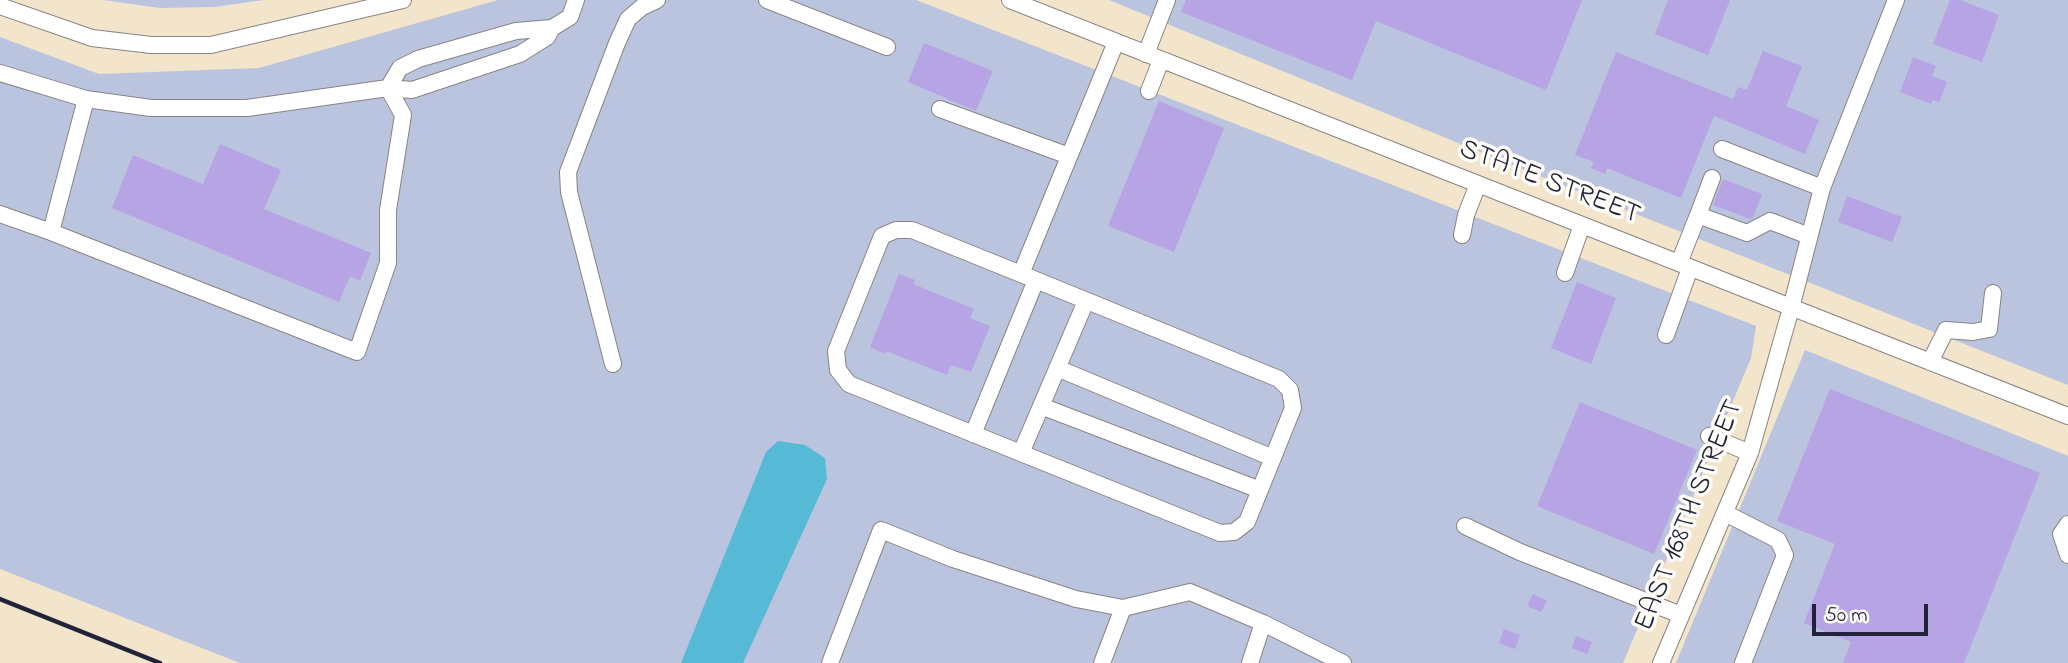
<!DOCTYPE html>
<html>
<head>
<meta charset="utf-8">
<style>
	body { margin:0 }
	#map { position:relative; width:2068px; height:663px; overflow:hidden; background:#f2e5cb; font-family:"Indie Flower",sans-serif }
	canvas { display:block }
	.scale { position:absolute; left:1812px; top:604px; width:116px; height:32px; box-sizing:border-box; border:4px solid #22223b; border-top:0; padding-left:9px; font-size:21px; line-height:24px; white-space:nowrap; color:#22223b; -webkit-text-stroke:5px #fdfcf7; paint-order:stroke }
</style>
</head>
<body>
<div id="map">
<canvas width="2068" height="663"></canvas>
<div class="scale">50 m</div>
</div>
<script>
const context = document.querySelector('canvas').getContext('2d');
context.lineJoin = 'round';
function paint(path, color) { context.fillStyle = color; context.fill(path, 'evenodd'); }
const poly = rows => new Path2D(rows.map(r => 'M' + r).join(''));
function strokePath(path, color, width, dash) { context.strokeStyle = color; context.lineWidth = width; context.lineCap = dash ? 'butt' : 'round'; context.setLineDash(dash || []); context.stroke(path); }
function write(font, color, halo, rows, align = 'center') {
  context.font = font + ' "Indie Flower",sans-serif'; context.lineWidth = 7; context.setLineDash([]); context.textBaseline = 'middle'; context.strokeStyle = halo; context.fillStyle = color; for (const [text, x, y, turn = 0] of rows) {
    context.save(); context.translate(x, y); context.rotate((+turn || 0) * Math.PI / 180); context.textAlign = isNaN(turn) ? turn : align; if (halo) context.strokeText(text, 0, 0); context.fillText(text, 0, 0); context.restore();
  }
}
paint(poly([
	[103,0,264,0,214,7,160,8],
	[498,0,916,0,1756,326,1751,358,1623,663,240,663,0,569,0,37,99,74,259,68],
	[1109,0,2068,0,2068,385,1512,165],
	[1805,350,2068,456,2068,663,1676,663]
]), '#bac4de');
paint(poly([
	[778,441,805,445,825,458,827,479,743,663,681,663,766,452]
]), '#56b9d5');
paint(poly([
	[1186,0,1582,0,1546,90,1376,21,1352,80,1181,12],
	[1668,0,1730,0,1708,55,1655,34],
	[1950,0,1960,0,1999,15,1982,62,1933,44],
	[924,43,993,71,976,111,908,82],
	[1763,51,1802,66,1786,106,1819,120,1805,154,1714,116,1681,198,1607,168,1605,174,1591,168,1594,162,1575,155,1616,52,1733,99,1738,87,1747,90],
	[1913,57,1936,66,1932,76,1947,82,1939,102,1933,100,1931,104,1900,92],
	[1159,101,1224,128,1174,252,1108,226],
	[220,144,281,170,264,209,371,253,360,281,350,276,339,302,112,208,133,155,203,184],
	[1723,179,1762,194,1753,218,1750,219,1713,205],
	[1847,196,1902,217,1892,242,1838,222],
	[899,274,915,280,913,284,974,309,970,318,990,326,971,372,951,365,947,375,886,351,885,354,870,347],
	[1577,282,1616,298,1591,364,1551,348],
	[1830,389,2040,473,1964,663,1843,663,1851,642,1804,623,1835,544,1777,521],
	[1580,402,1697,450,1654,554,1537,506],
	[1533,594,1547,601,1541,612,1527,606],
	[1504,629,1520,635,1515,649,1499,643],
	[1576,636,1592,642,1587,654,1572,648]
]), '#b6a4e5');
const minor = poly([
	[767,0,887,47],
	[1010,0,2068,416],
	[0,6,92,38,151,45,211,45,403,0],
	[552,28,547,37,520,54,412,90,388,88,400,68,418,59,516,31,552,28,570,17,576,0],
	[1146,54,1167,0],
	[0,73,86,99,151,108,247,108,388,88,403,115,388,210,388,263,357,352,51,232,86,99],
	[1149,91,1161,60],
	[940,109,1069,156],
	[1722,149,1822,188],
	[1712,178,1698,215,1747,233,1770,221,1809,236],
	[0,214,51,232],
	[1462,235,1466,215,1478,184],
	[1679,263,1698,215],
	[1565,273,1582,225],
	[1021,274,1279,379,1290,390,1293,408,1247,522,1234,532,1220,533,849,384,838,370,836,351,882,236,896,230,912,230,1021,274,1116,42],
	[1666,335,1690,268],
	[1930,362,1946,330,1973,332,1989,329,1993,293],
	[613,364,569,192,568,172,617,43,628,19,642,7,657,0],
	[1057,368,1273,458],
	[1041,406,1260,490],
	[973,434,1036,280],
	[1709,436,1750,453],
	[1021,453,1086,301],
	[1725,513,1778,540,1785,555,1743,663],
	[2068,524,2061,534,2068,555],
	[1465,526,1520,552,1681,615],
	[830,663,881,530,953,559,1076,599,1123,608,1190,592,1263,623,1343,663],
	[1102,663,1123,608],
	[1250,663,1263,623],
	[1661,663,1750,453,1791,308,1822,188,1896,0]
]);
strokePath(minor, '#8a8483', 18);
strokePath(minor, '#fff', 16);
strokePath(poly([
	[0,599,160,663]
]), '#22223b', 4.5);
write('28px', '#22223b', '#fdfcf7', [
	["STATE STREET",1549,184,21],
	["EAST 168TH STREET",1691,516,-68]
]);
</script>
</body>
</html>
